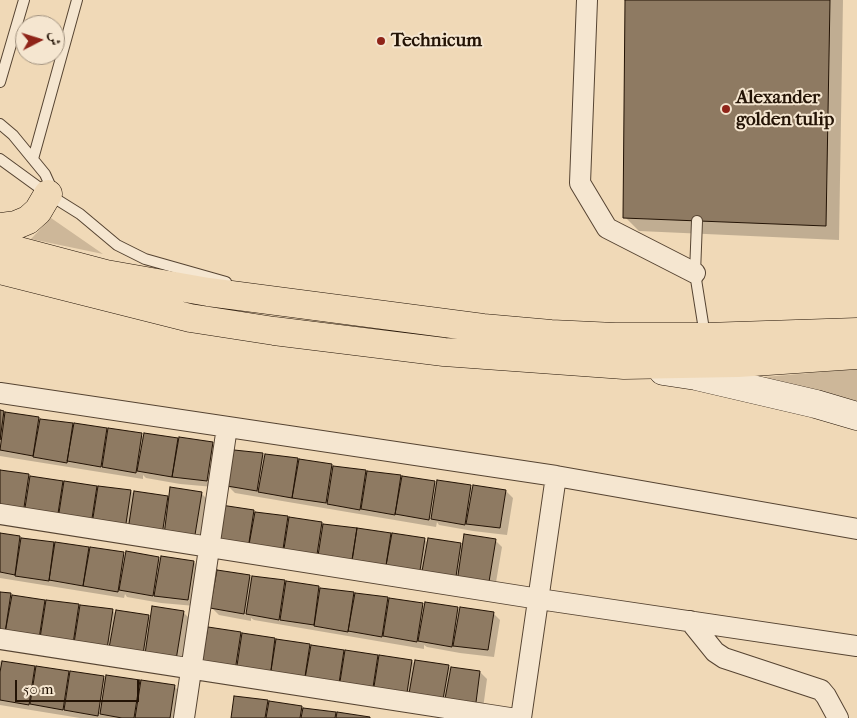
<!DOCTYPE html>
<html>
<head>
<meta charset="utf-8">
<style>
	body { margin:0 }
	#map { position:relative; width:857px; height:718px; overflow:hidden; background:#f0d9b7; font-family:"IM FELL French Canon",Amiri,serif }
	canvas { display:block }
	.north { position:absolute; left:15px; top:15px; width:50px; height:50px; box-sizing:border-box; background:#f5e6d0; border:1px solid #a1927f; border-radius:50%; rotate:85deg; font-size:14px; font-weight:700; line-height:20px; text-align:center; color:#231305 }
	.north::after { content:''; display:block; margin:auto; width:18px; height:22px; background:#8f2418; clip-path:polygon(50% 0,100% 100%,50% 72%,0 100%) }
	.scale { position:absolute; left:15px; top:680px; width:124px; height:22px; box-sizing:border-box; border:2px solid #231305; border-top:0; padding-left:6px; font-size:15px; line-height:18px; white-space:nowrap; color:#231305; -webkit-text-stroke:4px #f5e6d0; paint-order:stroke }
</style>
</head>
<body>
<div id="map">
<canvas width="857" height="718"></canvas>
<div class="north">ش</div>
<div class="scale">50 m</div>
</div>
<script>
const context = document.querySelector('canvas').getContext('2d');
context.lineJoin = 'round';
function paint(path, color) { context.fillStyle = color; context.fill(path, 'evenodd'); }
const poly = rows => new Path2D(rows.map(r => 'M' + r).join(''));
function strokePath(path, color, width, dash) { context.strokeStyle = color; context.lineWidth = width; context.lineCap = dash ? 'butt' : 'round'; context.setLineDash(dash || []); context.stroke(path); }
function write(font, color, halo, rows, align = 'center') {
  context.font = font + ' "IM FELL French Canon",serif'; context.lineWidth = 4; context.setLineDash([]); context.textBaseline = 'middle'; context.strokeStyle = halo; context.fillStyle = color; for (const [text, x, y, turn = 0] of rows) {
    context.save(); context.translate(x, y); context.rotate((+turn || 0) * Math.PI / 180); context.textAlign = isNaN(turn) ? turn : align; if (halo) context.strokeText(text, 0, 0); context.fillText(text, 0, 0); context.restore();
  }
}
paint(poly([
	[51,218,103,254,31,239],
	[857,369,857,408,753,378]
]), '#cdb799');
paint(poly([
	[627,0,843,0,839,240,639,231,625,217],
	[0,412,38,418,40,420,106,429,109,432,141,434,144,438,177,439,180,442,212,443,219,451,214,487,180,484,146,478,143,475,143,479,0,456],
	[263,454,265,457,297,459,331,465,333,467,400,476,402,479,435,482,438,485,470,486,473,489,506,491,513,498,507,535,473,531,439,525,437,522,436,527,235,493,228,486],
	[0,472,131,491,135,495,167,497,170,500,201,493,208,500,201,547,0,515],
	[222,507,322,523,324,525,424,539,428,543,461,544,463,547,495,540,502,547,494,594,223,550],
	[0,534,88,548,91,551,123,553,126,556,159,558,161,560,194,562,201,569,195,606,161,603,127,597,125,594,124,598,0,578],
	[249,576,253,579,285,582,319,587,321,589,387,598,390,601,422,604,425,607,458,608,461,611,493,613,500,620,494,657,460,653,427,647,424,645,424,649,254,620,251,618,251,621,219,615,212,608],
	[0,593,10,594,12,596,112,610,116,614,149,616,152,619,183,612,190,619,183,666,0,637],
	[240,633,242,635,309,645,311,647,412,661,416,665,448,666,452,670,480,672,487,679,482,716,210,672],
	[0,661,2,662,69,672,71,674,103,677,107,680,139,682,142,684,174,686,181,693,178,718,80,718,0,705],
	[267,701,301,707,303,709,367,718,232,718]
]), '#0003');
const building = poly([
	[625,0,830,0,826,226,623,218,625,0],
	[0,410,4,411,0,440,0,410],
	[5,412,39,417,33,456,0,450,5,412],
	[40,419,73,423,67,463,33,457,40,419],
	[74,423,107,428,101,467,67,461,74,423],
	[108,428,142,433,136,473,102,467,108,428],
	[144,433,178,438,172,477,137,471,144,433],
	[179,437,213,442,207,481,172,477,179,437],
	[234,450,263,453,257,491,227,486,234,450],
	[265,454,298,458,292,498,258,492,265,454],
	[299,459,332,464,326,503,292,498,299,459],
	[333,466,366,470,360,510,327,504,333,466],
	[0,470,29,474,23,514,0,510,0,470],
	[367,471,401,475,395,515,361,509,367,471],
	[30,476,63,481,57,520,24,514,30,476],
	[402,476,435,481,429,520,395,514,402,476],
	[437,480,471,485,465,525,431,519,437,480],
	[64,481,97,486,91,525,58,519,64,481],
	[473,485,506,490,500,528,466,524,473,485],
	[98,486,131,490,125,530,92,524,98,486],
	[170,487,202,492,194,541,164,535,170,487],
	[134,491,168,496,162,535,128,530,134,491],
	[221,505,254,510,248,549,215,543,221,505],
	[255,512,288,516,282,556,248,550,255,512],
	[289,517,322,522,316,561,283,555,289,517],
	[323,524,357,528,351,568,317,562,323,524],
	[357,528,391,533,385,572,351,566,357,528],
	[0,533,20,536,15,575,0,572,0,533],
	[392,533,425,538,419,577,385,571,392,533],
	[464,534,496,539,488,588,457,582,464,534],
	[21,538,54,542,49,581,15,576,21,538],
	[428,538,461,543,455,583,421,577,428,538],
	[55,542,89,547,83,586,49,580,55,542],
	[90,547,124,552,118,592,83,586,90,547],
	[126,551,159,557,153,596,119,590,126,551],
	[161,556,194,561,188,600,154,596,161,556],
	[217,570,250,575,244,614,210,608,217,570],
	[252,576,285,580,279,620,246,614,252,576],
	[286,581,319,586,314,625,280,620,286,581],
	[320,588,354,592,348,632,314,626,320,588],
	[0,592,11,593,5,633,0,632,0,592],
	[355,593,388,597,382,637,348,631,355,593],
	[12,595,45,600,39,639,5,633,12,595],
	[389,598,423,603,417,642,383,636,389,598],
	[46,600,79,604,73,644,40,638,46,600],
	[425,602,458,607,452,647,418,641,425,602],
	[80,605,113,609,107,649,74,643,80,605],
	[152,606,184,611,176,660,145,654,152,606],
	[460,607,494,612,488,650,453,646,460,607],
	[116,610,149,615,143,654,109,648,116,610],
	[208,627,241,632,235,671,201,665,208,627],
	[242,633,275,638,270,678,236,672,242,633],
	[276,639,310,644,304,683,270,677,276,639],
	[311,645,344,650,338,690,304,684,311,645],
	[345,650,378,655,372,694,339,688,345,650],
	[379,655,412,660,406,699,373,693,379,655],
	[415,660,449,665,442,705,408,699,415,660],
	[2,661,35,666,29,705,0,700,0,672,2,661],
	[36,666,69,671,63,710,30,704,36,666],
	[451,667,480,671,475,710,444,704,451,667],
	[70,671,104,676,98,716,64,710,70,671],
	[106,675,140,680,134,718,122,718,100,714,106,675],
	[141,680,175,685,170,718,135,718,141,680],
	[234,696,268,700,265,718,231,718,234,696],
	[269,701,302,706,300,718,266,718,269,701],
	[303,708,336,712,335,718,301,718,303,708],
	[337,712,370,717,370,718,336,718,337,712]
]);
paint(building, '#8e7a62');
strokePath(building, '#231305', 1);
const service = poly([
	[0,82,24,0],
	[0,124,13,135,45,174,50,185,48,193],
	[0,159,48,194,80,214,117,245,145,259,226,282],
	[33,159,77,0],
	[697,221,695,273,705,336]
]);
const minor = poly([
	[587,0,580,183,607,228,695,273],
	[0,393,556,476,857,529],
	[0,514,539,599,857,646],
	[690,621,715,652,724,658,821,690,826,696,838,718],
	[0,639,510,718],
	[184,718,227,427],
	[521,718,556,476]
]);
const secondary = poly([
	[663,371,696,376,816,404,857,416]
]);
const trunk = poly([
	[0,227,16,225,28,220,38,211,48,194],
	[0,246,106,274,208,292,483,328,551,334,615,337,706,337,857,332],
	[0,270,190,318,274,331,444,352,624,365,738,363,857,355]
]);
strokePath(service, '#564432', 12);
strokePath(minor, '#564432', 22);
strokePath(secondary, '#231305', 29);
strokePath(trunk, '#231305', 29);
strokePath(service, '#f5e6d0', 10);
strokePath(minor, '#f5e6d0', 20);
strokePath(secondary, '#f5e6d0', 28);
strokePath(trunk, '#f0d9b7', 28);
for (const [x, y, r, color] of [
	[381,41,5,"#8f2418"],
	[726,109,5,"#8f2418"]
]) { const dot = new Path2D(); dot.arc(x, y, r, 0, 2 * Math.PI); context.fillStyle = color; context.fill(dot); strokePath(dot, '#f5e6d0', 2); }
write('bold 19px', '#231305', '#f5e6d0', [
	["Technicum",391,41],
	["Alexander",736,98],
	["golden tulip",736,120]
], 'left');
</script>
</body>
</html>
